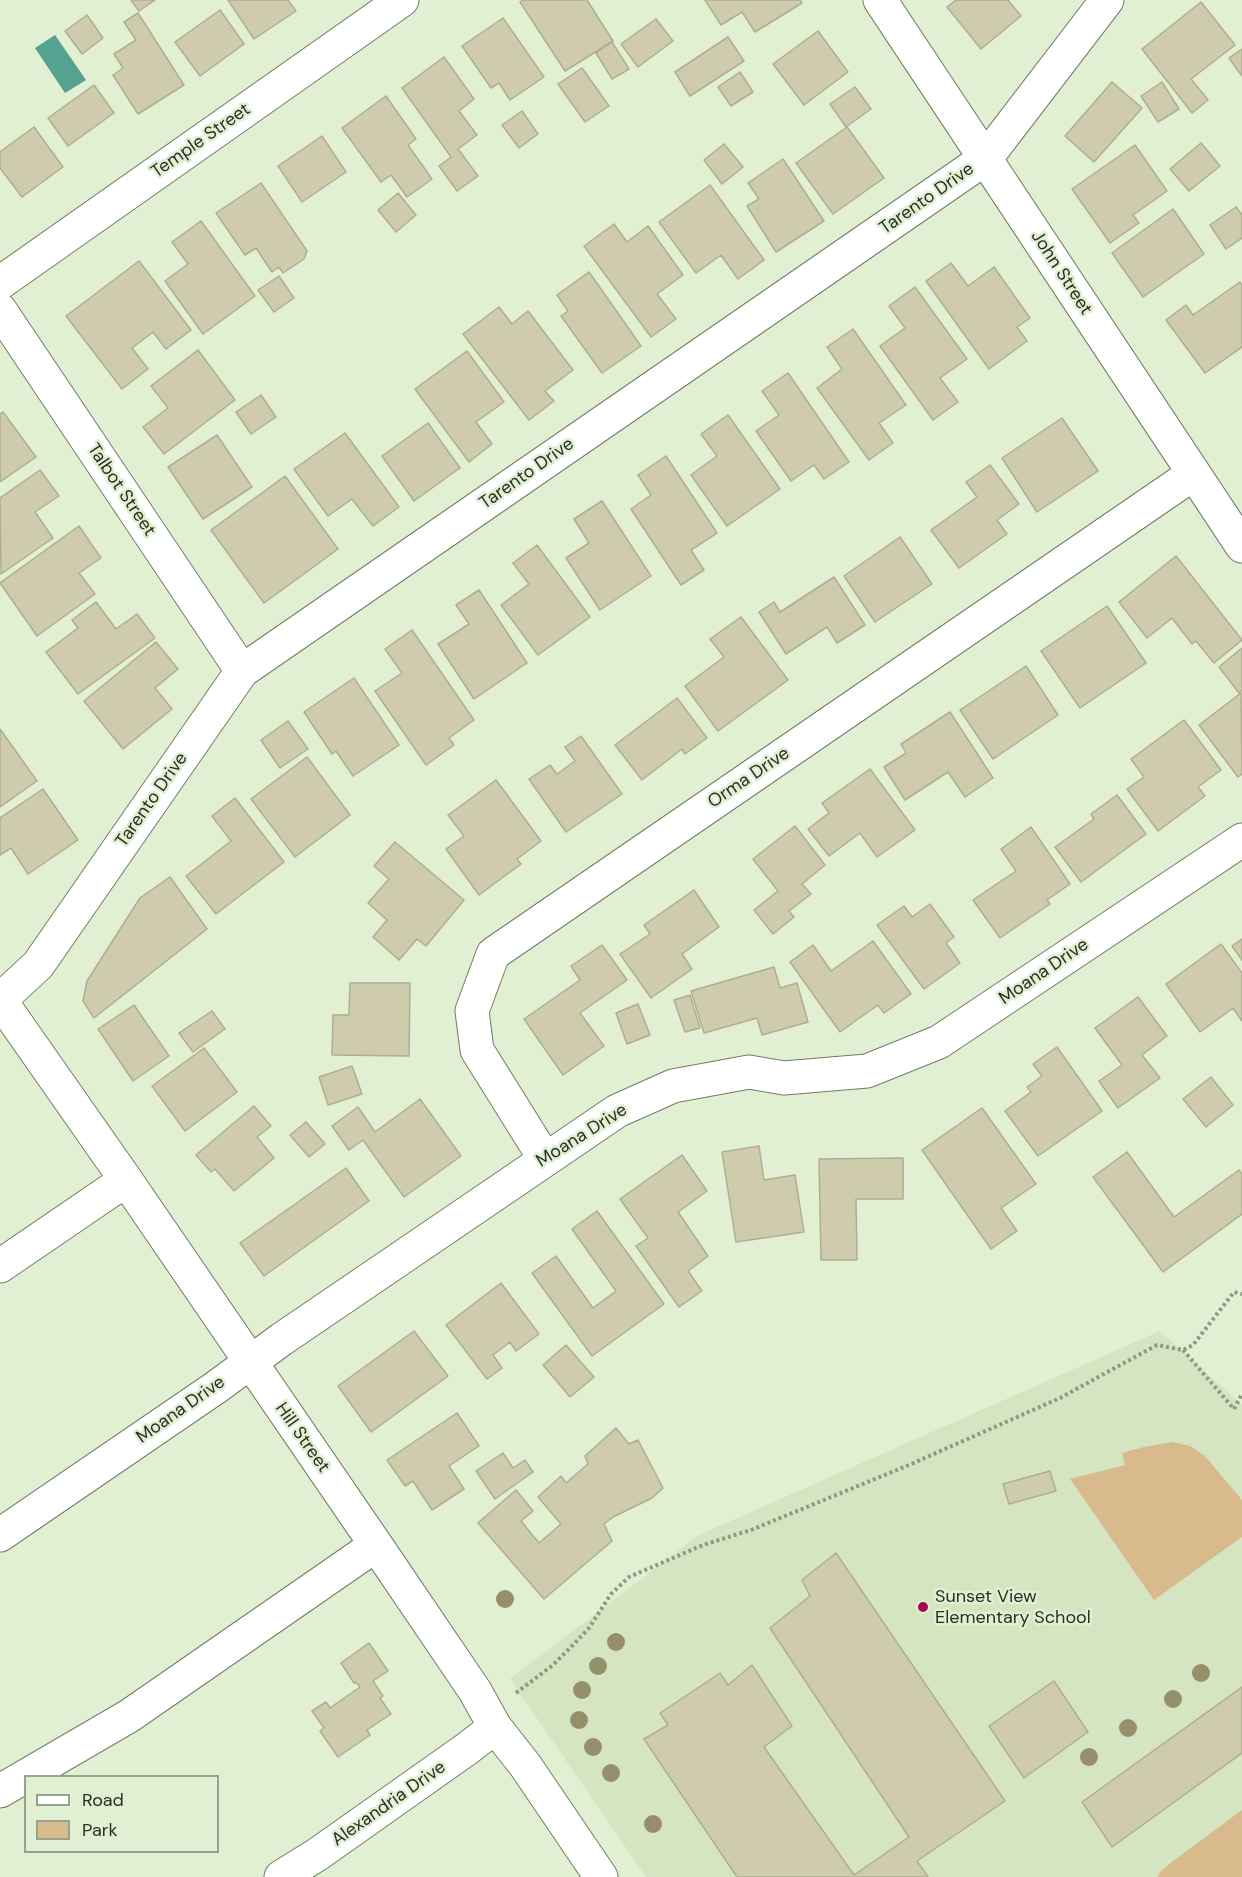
<!DOCTYPE html>
<html>
<head>
<meta charset="utf-8">
<style>
	body { margin:0 }
	#map { position:relative; width:1242px; height:1877px; overflow:hidden; background:#e1efd2; font-family:"DM Sans",sans-serif }
	canvas { display:block }
	.legend { position:absolute; left:24px; top:1775px; width:195px; height:78px; box-sizing:border-box; background:#e1efd2; border:2px solid #98a28c; margin:0; padding:8px 10px; list-style:none; font-size:18px; color:#2a2f24 }
	.legend li { display:flex; align-items:center; gap:12px; height:30px }
	.legend b { width:30px; border:2px solid #98a28c }
</style>
</head>
<body>
<div id="map">
<canvas width="1242" height="1877"></canvas>
<ul class="legend">
<li><b style="height:8px;background:#fff"></b>Road</li>
<li><b style="height:16px;background:#d9ba8d"></b>Park</li>
</ul>
</div>
<script>
const context = document.querySelector('canvas').getContext('2d');
context.lineJoin = 'round';
function paint(path, color) { context.fillStyle = color; context.fill(path, 'evenodd'); }
const poly = rows => new Path2D(rows.map(r => 'M' + r).join(''));
function strokePath(path, color, width, dash) { context.strokeStyle = color; context.lineWidth = width; context.lineCap = dash ? 'butt' : 'round'; context.setLineDash(dash || []); context.stroke(path); }
function write(font, color, halo, rows, align = 'center') {
  context.font = font + ' "DM Sans",sans-serif'; context.lineWidth = 5; context.setLineDash([]); context.textBaseline = 'middle'; context.strokeStyle = halo; context.fillStyle = color; for (const [text, x, y, turn = 0] of rows) {
    context.save(); context.translate(x, y); context.rotate((+turn || 0) * Math.PI / 180); context.textAlign = isNaN(turn) ? turn : align; if (halo) context.strokeText(text, 0, 0); context.fillText(text, 0, 0); context.restore();
  }
}
paint(poly([
	[1160,1331,1242,1405,1242,1877,646,1877,510,1679,699,1535]
]), '#d5e5c2');
paint(poly([
	[1172,1442,1190,1446,1205,1456,1242,1500,1242,1537,1154,1600,1070,1479,1125,1465,1122,1453,1144,1447],
	[1242,1810,1242,1877,1158,1877,1160,1872,1173,1861]
]), '#d9ba8d');
paint(poly([
	[55,35,86,80,65,93,35,48]
]), '#56a291');
const building = poly([
	[131,0,155,0,139,11,131,0],
	[228,0,288,0,296,11,254,39,228,0],
	[523,0,587,0,613,41,565,71,520,2,523,0],
	[705,0,800,0,802,3,755,32,742,12,721,25,705,0],
	[956,0,1008,0,1021,16,981,49,947,7,956,0],
	[1201,2,1235,45,1191,79,1208,100,1192,113,1142,49,1201,2],
	[220,10,244,44,200,76,175,42,220,10],
	[138,13,184,85,138,114,113,75,123,68,114,54,136,40,124,22,138,13],
	[87,15,103,38,82,54,65,31,87,15],
	[503,18,544,77,510,100,499,83,491,88,462,46,503,18],
	[656,19,673,41,638,67,621,44,656,19],
	[818,31,848,72,804,105,773,64,818,31],
	[728,37,744,61,690,96,675,72,728,37],
	[612,42,629,69,612,79,596,53,612,42],
	[1242,49,1242,76,1229,58,1242,49],
	[444,57,474,99,459,111,477,135,458,149,478,176,457,191,439,166,451,157,402,88,444,57],
	[582,68,609,106,585,122,558,84,582,68],
	[740,72,753,92,731,106,718,87,740,72],
	[1112,82,1142,108,1094,162,1065,136,1112,82],
	[1162,82,1179,109,1158,122,1141,96,1162,82],
	[94,85,114,113,68,146,48,118,94,85],
	[855,87,871,109,846,127,830,104,855,87],
	[386,96,416,139,408,145,432,179,407,197,391,175,381,182,342,128,386,96],
	[522,111,538,134,519,148,502,125,522,111],
	[34,127,63,167,22,197,0,168,0,152,34,127],
	[847,127,884,178,833,214,796,163,847,127],
	[322,136,346,172,302,202,278,166,322,136],
	[1201,143,1220,166,1189,191,1170,169,1201,143],
	[724,144,743,167,722,184,704,160,724,144],
	[1135,145,1167,191,1133,215,1139,223,1110,243,1072,189,1135,145],
	[783,159,824,221,776,252,747,206,759,199,748,183,783,159],
	[261,183,307,251,304,259,283,273,279,267,272,272,256,248,245,255,216,213,261,183],
	[710,185,764,260,738,279,721,255,696,273,659,222,710,185],
	[398,193,416,215,396,232,378,210,398,193],
	[1236,207,1241,214,1242,213,1242,238,1226,249,1210,225,1236,207],
	[1173,209,1204,254,1143,297,1112,253,1173,209],
	[201,221,255,296,203,334,165,281,188,264,172,242,201,221],
	[614,224,627,242,648,226,683,275,657,294,676,319,651,337,584,246,614,224],
	[139,261,191,330,166,349,153,332,132,348,148,369,122,389,66,316,139,261],
	[951,263,968,286,994,267,1030,318,1017,327,1027,341,989,369,926,281,951,263],
	[589,272,641,346,602,373,561,316,568,311,557,295,589,272],
	[279,276,294,298,274,312,258,290,279,276],
	[1240,282,1242,286,1242,347,1205,373,1166,320,1186,305,1193,315,1240,282],
	[915,287,967,359,940,378,958,402,933,420,880,346,905,328,889,306,915,287],
	[499,307,512,324,528,311,573,370,545,391,554,401,529,420,463,334,499,307],
	[853,329,906,405,879,423,893,443,869,460,817,388,842,369,827,347,853,329],
	[198,350,235,400,164,454,143,427,168,408,151,386,198,350],
	[467,351,504,402,476,422,492,444,469,462,415,389,467,351],
	[788,373,849,462,824,479,814,465,791,481,756,431,779,415,762,391,788,373],
	[261,395,276,417,251,434,236,412,261,395],
	[3,412,36,457,0,482,0,414,3,412],
	[728,415,780,489,727,526,691,475,717,456,701,434,728,415],
	[1062,418,1098,471,1037,512,1002,458,1062,418],
	[428,423,460,468,414,501,382,456,428,423],
	[345,433,399,507,373,526,352,499,328,516,294,469,345,433],
	[217,435,252,487,203,519,168,467,217,435],
	[666,456,717,533,691,550,704,570,681,585,631,509,651,495,638,475,666,456],
	[990,465,1019,504,997,520,1007,534,959,568,931,530,977,497,966,482,990,465],
	[40,470,59,496,35,512,53,538,1,574,0,498,40,470],
	[285,476,338,549,264,603,211,530,285,476],
	[602,501,651,576,600,610,566,558,589,543,574,519,602,501],
	[79,526,101,558,79,573,95,594,37,636,0,583,79,526],
	[900,537,932,584,875,622,844,576,900,537],
	[537,545,590,617,538,655,501,605,529,584,513,563,537,545],
	[1176,556,1242,640,1214,663,1196,641,1192,644,1172,618,1147,638,1119,602,1176,556],
	[834,577,865,625,837,643,827,627,786,654,759,612,774,602,780,612,834,577],
	[479,590,527,663,474,699,438,644,469,624,456,605,479,590],
	[96,602,116,629,137,614,155,638,78,694,46,652,78,628,72,620,96,602],
	[1107,606,1146,663,1080,708,1041,651,1107,606],
	[741,617,788,680,718,731,685,686,724,657,710,639,741,617],
	[412,630,474,720,449,738,454,745,426,765,375,691,402,673,385,649,412,630],
	[156,642,178,669,155,688,172,709,123,749,84,701,156,642],
	[1242,648,1242,690,1239,693,1219,667,1242,648],
	[1026,666,1058,715,993,759,960,710,1026,666],
	[354,678,399,745,353,776,336,751,332,754,304,712,354,678],
	[1241,693,1242,774,1238,777,1199,725,1241,693],
	[677,698,707,738,685,754,682,749,642,780,615,745,677,698],
	[950,712,993,778,965,797,948,772,905,800,884,767,906,753,901,744,950,712],
	[1184,720,1221,770,1198,787,1205,796,1158,831,1127,789,1144,777,1131,759,1184,720],
	[288,721,308,749,280,768,261,740,288,721],
	[0,729,37,781,0,807,0,729],
	[581,736,622,794,566,832,529,779,550,765,557,774,575,761,565,747,581,736],
	[307,757,350,815,295,857,251,799,307,757],
	[870,769,915,830,877,857,860,833,829,856,808,829,829,813,822,803,870,769],
	[496,780,541,841,517,859,521,864,479,895,446,849,464,836,448,815,496,780],
	[43,789,78,840,28,874,11,848,0,855,0,818,43,789],
	[1117,795,1146,834,1081,882,1055,847,1094,819,1091,814,1117,795],
	[235,798,284,862,216,914,186,876,231,841,212,816,235,798],
	[795,826,825,865,802,884,811,894,789,911,794,917,773,934,754,910,778,891,753,859,795,826],
	[1031,827,1070,884,1047,900,1050,904,1000,938,973,900,1016,871,1001,849,1031,827],
	[395,842,464,900,426,946,417,939,399,960,373,937,387,920,368,903,389,879,374,866,395,842],
	[170,877,207,929,94,1018,83,1001,87,981,140,898,170,877],
	[694,890,719,927,682,954,692,969,651,998,620,954,650,934,644,925,694,890],
	[930,904,954,937,946,943,960,963,924,989,877,925,904,906,912,917,930,904],
	[1242,939,1242,960,1232,946,1242,939],
	[873,941,911,994,884,1013,878,1005,840,1032,790,962,813,945,831,971,873,941],
	[1221,944,1242,973,1242,1021,1233,1008,1200,1032,1166,984,1221,944],
	[602,945,627,980,580,1013,604,1046,563,1075,524,1019,580,980,571,966,602,945],
	[774,967,780,988,797,983,808,1022,762,1035,757,1018,704,1033,691,991,774,967],
	[350,983,410,983,409,1056,332,1055,333,1015,349,1015,350,983],
	[690,995,700,1028,685,1032,674,1000,690,995],
	[1138,997,1167,1036,1142,1055,1160,1078,1118,1108,1099,1081,1122,1065,1095,1028,1138,997],
	[638,1004,650,1035,627,1044,616,1013,638,1004],
	[134,1005,169,1056,133,1081,98,1029,134,1005],
	[212,1011,225,1029,193,1052,179,1033,212,1011],
	[1057,1047,1102,1111,1038,1156,1005,1111,1031,1092,1027,1087,1042,1076,1033,1064,1057,1047],
	[204,1048,237,1092,185,1131,152,1086,204,1048],
	[352,1066,362,1094,328,1105,319,1077,352,1066],
	[1211,1077,1233,1105,1206,1127,1183,1099,1211,1077],
	[420,1099,461,1156,404,1197,363,1140,349,1150,332,1126,358,1107,375,1132,420,1099],
	[254,1106,271,1126,257,1137,274,1158,234,1191,215,1169,211,1172,196,1155,254,1106],
	[982,1108,1036,1184,1001,1208,1017,1231,991,1249,922,1150,982,1108],
	[306,1122,325,1144,309,1157,290,1135,306,1122],
	[759,1146,764,1180,795,1175,804,1232,736,1242,722,1152,759,1146],
	[1127,1152,1174,1217,1239,1170,1242,1174,1242,1214,1163,1272,1093,1177,1127,1152],
	[682,1155,707,1191,678,1212,708,1256,688,1271,702,1291,679,1307,636,1246,648,1238,620,1199,682,1155],
	[903,1158,903,1199,856,1199,857,1260,821,1260,819,1159,903,1158],
	[346,1168,369,1201,264,1276,240,1243,346,1168],
	[597,1211,664,1304,592,1356,532,1273,556,1256,593,1308,616,1291,572,1229,597,1211],
	[501,1283,539,1334,516,1351,510,1342,493,1355,502,1368,487,1379,446,1325,501,1283],
	[414,1331,448,1376,371,1432,338,1386,414,1331],
	[566,1345,594,1377,570,1397,543,1365,566,1345],
	[457,1413,479,1446,449,1466,464,1489,432,1510,413,1481,405,1486,387,1460,457,1413],
	[616,1428,629,1444,638,1440,663,1488,652,1498,613,1517,604,1524,612,1541,544,1599,478,1523,516,1490,533,1511,521,1521,539,1543,561,1524,538,1497,561,1476,566,1483,588,1464,585,1456,616,1428],
	[503,1453,513,1468,525,1460,533,1472,495,1499,476,1471,503,1453],
	[1050,1471,1056,1491,1009,1504,1003,1484,1050,1471],
	[836,1553,1005,1801,917,1861,928,1877,737,1877,644,1739,668,1725,660,1713,720,1673,728,1685,752,1665,792,1726,764,1747,854,1875,909,1837,770,1628,810,1596,802,1580,836,1553],
	[369,1643,388,1671,373,1681,383,1696,380,1698,391,1714,367,1730,370,1735,338,1757,320,1731,324,1728,312,1711,326,1702,330,1708,360,1687,356,1682,354,1683,341,1663,369,1643],
	[1054,1681,1088,1732,1024,1778,989,1726,1054,1681],
	[1242,1687,1242,1753,1112,1847,1082,1802,1242,1687]
]);
paint(building, '#cfccae');
strokePath(building, '#b0ad90', 1.5);
const minor = poly([
	[880,0,1242,546],
	[0,283,402,0],
	[0,310,242,671],
	[0,1000,38,965,242,671,986,158,1107,0],
	[0,1000,126,1180,376,1545,475,1691,495,1727,525,1765,601,1877],
	[545,1159,477,1050,472,1011,493,954,1193,474],
	[0,1266,126,1180],
	[0,1535,215,1388,282,1339,617,1111,673,1086,749,1072,784,1078,867,1071,939,1042,1242,840],
	[0,1791,129,1716,376,1545],
	[281,1877,318,1854,468,1748,495,1727]
]);
strokePath(minor, '#717d64', 35);
strokePath(poly([
	[1183,1350,1234,1409,1242,1394],
	[516,1693,553,1665,571,1647,589,1628,611,1594,629,1577,703,1545,751,1530,909,1465,1060,1398,1157,1345,1183,1350,1193,1345,1234,1292,1242,1294]
]), '#8e9883', 4, [3, 3]);
strokePath(minor, '#fff', 33);
context.fillStyle = '#968f6b';
for (const [x, y] of [
	[505,1599],
	[616,1642],
	[598,1666],
	[1201,1673],
	[582,1690],
	[1173,1699],
	[579,1720],
	[1128,1728],
	[593,1747],
	[1089,1757],
	[611,1773],
	[653,1824]
]) { context.beginPath(); context.arc(x, y, 9, 0, 2 * Math.PI); context.fill(); }
for (const [x, y, r, color] of [
	[923,1607,6,"#9f0950"]
]) { const dot = new Path2D(); dot.arc(x, y, r, 0, 2 * Math.PI); context.fillStyle = color; context.fill(dot); strokePath(dot, '#e1efd2', 2); }
write('18px', '#2a2f24', '#e1efd2', [
	["Temple Street",201,141,-35],
	["Tarento Drive",927,199,-35],
	["John Street",1061,273,57],
	["Tarento Drive",527,474,-35],
	["Talbot Street",121,490,56],
	["Orma Drive",749,778,-34],
	["Tarento Drive",152,800,-55],
	["Moana Drive",1044,972,-34],
	["Moana Drive",582,1136,-32],
	["Moana Drive",181,1410,-35],
	["Hill Street",302,1438,55],
	["Alexandria Drive",389,1804,-35]
]);
write('18px', '#2a2f24', '#e1efd2', [
	["Sunset View",935,1597],
	["Elementary School",935,1618]
], 'left');
</script>
</body>
</html>
